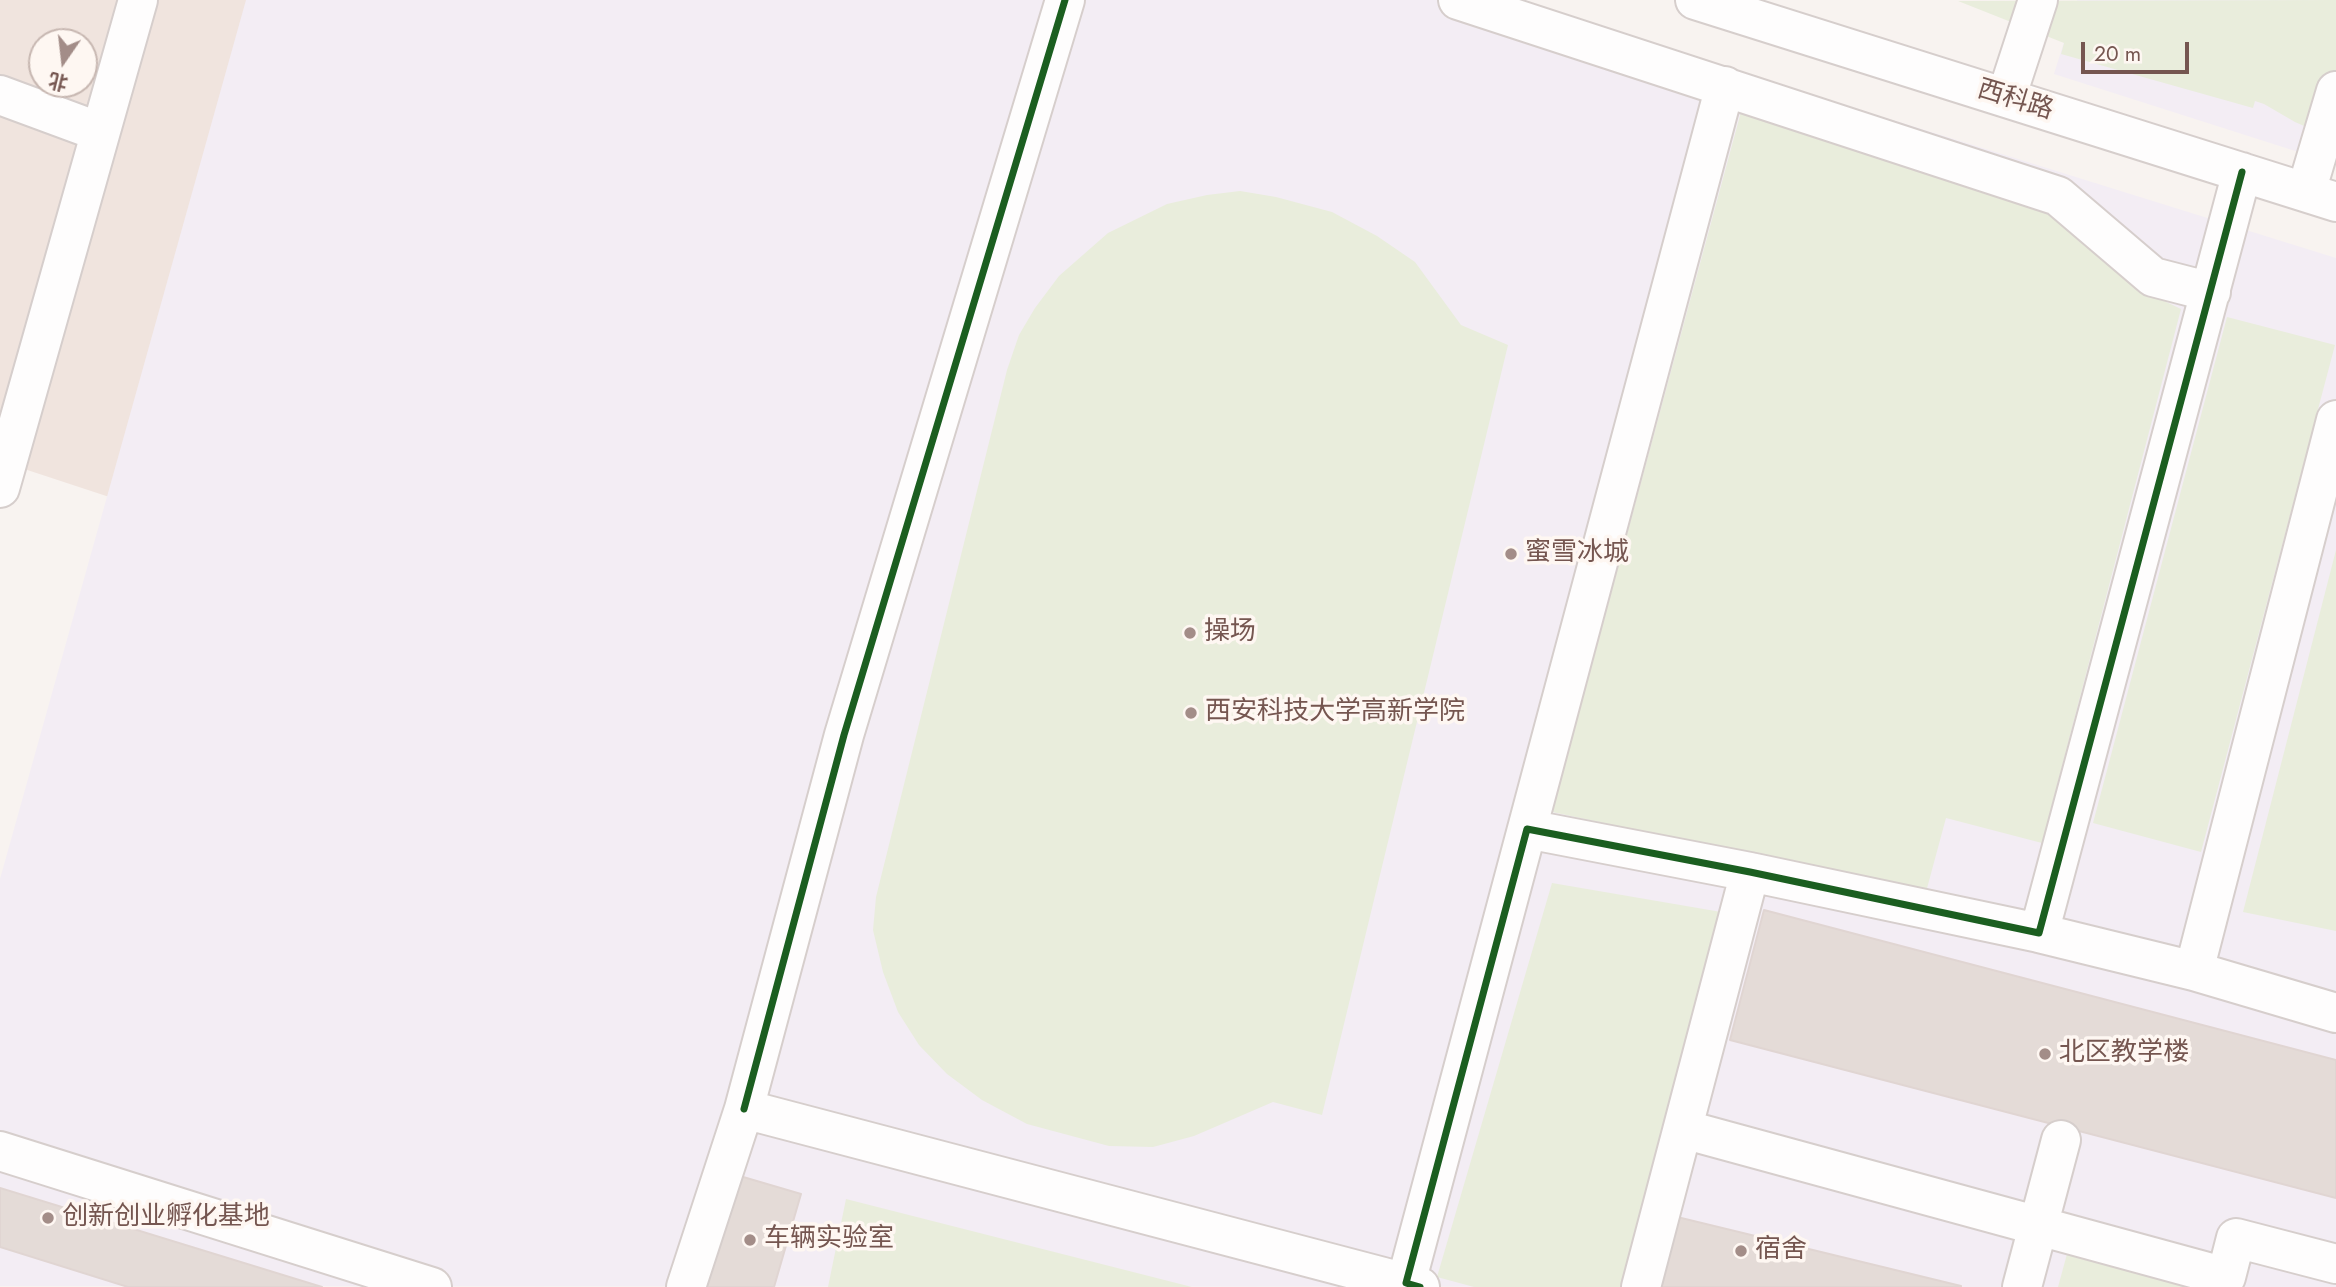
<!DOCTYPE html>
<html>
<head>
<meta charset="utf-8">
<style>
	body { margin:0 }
	#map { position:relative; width:2336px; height:1287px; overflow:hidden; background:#f8f3f0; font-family:Jost,"Noto Sans SC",sans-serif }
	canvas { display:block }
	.north { position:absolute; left:28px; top:28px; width:70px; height:70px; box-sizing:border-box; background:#fef7f2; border:2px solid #c7b7b1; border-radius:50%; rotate:194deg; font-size:19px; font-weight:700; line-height:28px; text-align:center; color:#755650 }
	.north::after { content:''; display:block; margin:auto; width:24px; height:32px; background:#a38d88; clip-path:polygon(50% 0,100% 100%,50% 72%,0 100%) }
	.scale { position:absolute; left:2081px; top:42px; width:108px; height:32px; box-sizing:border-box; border:4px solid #755650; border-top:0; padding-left:9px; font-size:21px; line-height:24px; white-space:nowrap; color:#755650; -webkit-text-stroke:5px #fef7f2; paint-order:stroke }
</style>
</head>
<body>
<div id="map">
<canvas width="2336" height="1287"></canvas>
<div class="north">北</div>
<div class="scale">20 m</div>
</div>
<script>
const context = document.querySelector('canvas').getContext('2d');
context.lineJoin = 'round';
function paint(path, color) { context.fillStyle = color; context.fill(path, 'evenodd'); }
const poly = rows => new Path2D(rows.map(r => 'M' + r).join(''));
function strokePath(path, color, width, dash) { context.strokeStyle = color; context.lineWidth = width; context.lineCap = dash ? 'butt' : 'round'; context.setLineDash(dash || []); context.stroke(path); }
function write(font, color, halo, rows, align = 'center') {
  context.font = font + ' Jost,"Noto Sans SC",sans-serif'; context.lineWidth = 7; context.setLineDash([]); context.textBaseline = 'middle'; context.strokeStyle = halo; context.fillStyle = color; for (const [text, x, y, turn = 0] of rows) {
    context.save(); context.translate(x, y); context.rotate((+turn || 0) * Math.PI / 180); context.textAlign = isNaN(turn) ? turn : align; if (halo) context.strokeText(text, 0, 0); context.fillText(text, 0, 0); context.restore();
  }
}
paint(poly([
	[0,0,307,0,167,516,0,461],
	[42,42,84,42,84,84,42,84]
]), '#f0e4de');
paint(poly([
	[246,0,1507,0,2336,258,2336,1287,0,1286,0,879],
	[2077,0,2336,0,2336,164,2054,74]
]), '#f3edf4');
paint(poly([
	[2336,0,2336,140,2295,122,2264,104,2255,101,2253,108,2061,54,2064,43,1958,1],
	[1742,108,2053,214,2137,288,2181,309,2042,843,1946,818,1926,892,1552,812],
	[1240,191,1276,197,1332,212,1377,236,1415,262,1461,325,1508,345,1322,1115,1273,1102,1194,1136,1153,1147,1109,1146,1027,1124,982,1100,947,1074,919,1045,898,1012,883,972,873,930,876,897,1007,370,1019,335,1035,308,1059,276,1108,233,1167,204,1207,195],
	[2227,317,2335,345,2201,852,2093,823],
	[2336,550,2336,931,2243,912],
	[1552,883,1727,913,1628,1287,1474,1287,1437,1277],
	[846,1199,1192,1287,828,1287],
	[2067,1254,2185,1287,2058,1287]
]), '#e9eddc');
const building = poly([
	[1764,910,2336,1060,2336,1198,1730,1040,1764,910],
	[733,1174,801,1194,774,1287,699,1287,733,1174],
	[0,1188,322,1287,128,1287,0,1247,0,1188],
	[1673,1216,1961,1286,1961,1287,1656,1287,1673,1216]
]);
paint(building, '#e4dbd7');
strokePath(building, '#e0d5d2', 2);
const minor = poly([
	[1458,0,2058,196,2153,277,2211,292],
	[1695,0,2336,202],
	[0,95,100,132],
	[2006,98,2038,0],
	[2306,192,2336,91],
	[2336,420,2194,971,2336,1013],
	[0,488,138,0],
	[1527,829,1725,86],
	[2039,933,2194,971],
	[744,1109,844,735,1065,0],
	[1683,1129,2226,1277,2236,1238,2336,1264],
	[0,1151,432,1287],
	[686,1287,744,1109,1406,1283],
	[1420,1287,1406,1283,1527,829,1750,872,2039,933,2242,172],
	[1641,1287,1750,872],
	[2022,1287,2061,1140]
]);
strokePath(minor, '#d6cecc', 42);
strokePath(minor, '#fefdfd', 38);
strokePath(poly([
	[744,1109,844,735,1065,0],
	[1420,1287,1406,1283,1527,829,1750,872,2039,933,2242,172]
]), '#1b5e20', 7);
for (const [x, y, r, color] of [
	[1511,554,7,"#a38d88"],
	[1190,633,7,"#a38d88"],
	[1191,713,7,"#a38d88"],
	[2045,1054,7,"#a38d88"],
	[48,1218,7,"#a38d88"],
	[750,1240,7,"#a38d88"],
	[1741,1251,7,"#a38d88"]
]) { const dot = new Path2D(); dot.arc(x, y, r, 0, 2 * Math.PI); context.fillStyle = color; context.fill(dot); strokePath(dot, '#fef7f2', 2.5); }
write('26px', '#755650', '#fef7f2', [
	["西科路",2015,101,17]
]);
write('26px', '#755650', '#fef7f2', [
	["蜜雪冰城",1525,554],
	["操场",1204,633],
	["西安科技大学高新学院",1205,713],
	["北区教学楼",2059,1054],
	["创新创业孵化基地",62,1218],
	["车辆实验室",764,1240],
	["宿舍",1755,1251]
], 'left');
</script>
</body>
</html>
